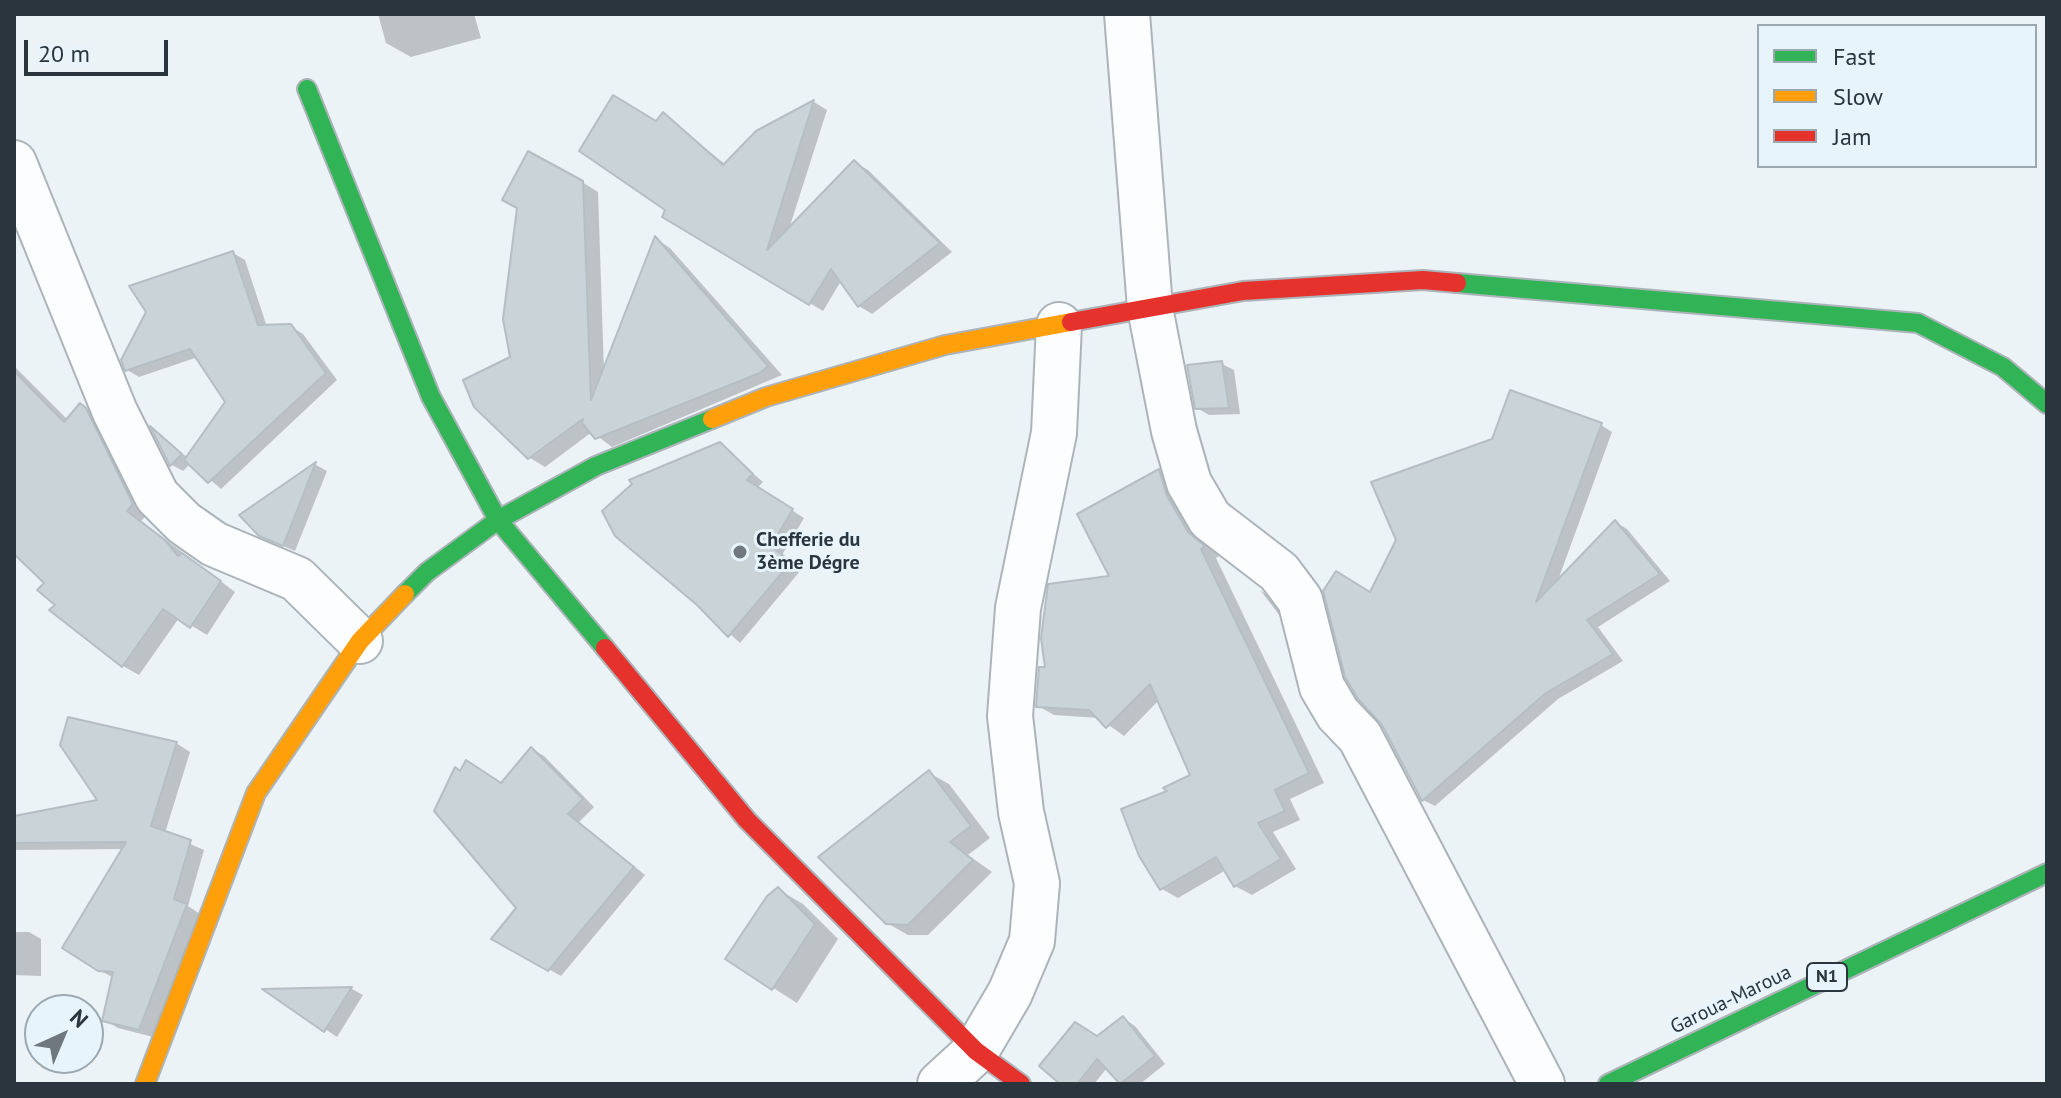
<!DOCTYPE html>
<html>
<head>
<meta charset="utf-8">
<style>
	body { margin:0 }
	#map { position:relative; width:2061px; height:1098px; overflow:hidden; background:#ecf3f7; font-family:"PT Sans",sans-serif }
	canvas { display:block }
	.frame { position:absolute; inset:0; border:16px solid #2a353d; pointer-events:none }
	.legend { position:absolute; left:1757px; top:24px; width:280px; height:144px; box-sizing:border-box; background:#e8f4fc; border:2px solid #9ca8b0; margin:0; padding:10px 14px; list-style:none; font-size:24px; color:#2a353d }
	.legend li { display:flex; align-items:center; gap:16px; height:40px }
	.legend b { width:40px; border:2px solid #9ca8b0 }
	.north { position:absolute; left:24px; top:994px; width:80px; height:80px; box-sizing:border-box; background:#e8f4fc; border:2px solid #9ca8b0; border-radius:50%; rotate:44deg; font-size:22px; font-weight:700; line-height:32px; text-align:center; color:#2a353d }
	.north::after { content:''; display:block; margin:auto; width:28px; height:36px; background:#6e787e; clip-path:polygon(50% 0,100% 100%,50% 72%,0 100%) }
	.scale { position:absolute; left:24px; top:40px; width:144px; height:36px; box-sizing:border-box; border:4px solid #2a353d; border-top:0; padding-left:10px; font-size:24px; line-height:28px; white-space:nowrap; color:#2a353d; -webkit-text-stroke:6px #e8f4fc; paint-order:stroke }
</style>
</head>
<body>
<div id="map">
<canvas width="2061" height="1098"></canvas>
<div class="frame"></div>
<ul class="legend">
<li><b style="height:10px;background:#30b455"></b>Fast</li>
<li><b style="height:10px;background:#ff9f0a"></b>Slow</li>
<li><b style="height:10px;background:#e5322d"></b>Jam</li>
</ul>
<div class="north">N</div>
<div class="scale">20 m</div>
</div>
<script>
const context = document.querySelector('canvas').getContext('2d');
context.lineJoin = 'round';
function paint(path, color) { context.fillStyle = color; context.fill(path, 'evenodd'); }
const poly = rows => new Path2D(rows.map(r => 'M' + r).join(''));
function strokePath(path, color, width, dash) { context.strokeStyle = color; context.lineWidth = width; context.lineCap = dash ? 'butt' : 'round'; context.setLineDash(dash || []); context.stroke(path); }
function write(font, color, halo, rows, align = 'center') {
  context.font = font + ' "PT Sans",sans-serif'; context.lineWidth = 6; context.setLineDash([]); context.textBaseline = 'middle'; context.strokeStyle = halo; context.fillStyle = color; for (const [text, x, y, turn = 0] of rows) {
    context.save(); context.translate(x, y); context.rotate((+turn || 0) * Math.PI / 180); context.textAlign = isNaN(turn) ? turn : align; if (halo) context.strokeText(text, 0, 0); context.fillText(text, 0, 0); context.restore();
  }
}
paint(poly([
	[378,14,474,14,481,38,411,57,386,43],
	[814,102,827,110,789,229,854,162,868,170,952,252,872,314,859,306,841,281,823,311,665,217,668,209,657,123,664,115,726,165,758,132],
	[582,182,598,192,604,371,656,239,670,248,782,375,612,447,592,432,545,467,530,458,512,358],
	[233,253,245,260,267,327,290,326,303,334,337,380,221,489,191,463,183,471,172,465,154,431,188,458,228,402,198,357,139,377,127,370],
	[1222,364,1234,370,1240,414,1209,415,1197,408],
	[14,366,68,420,81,405,96,414,148,514,141,521,235,592,207,635,179,618,139,675,123,666,58,605,46,583,14,552],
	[1601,425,1612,432,1557,583,1615,522,1627,529,1670,581,1598,627,1623,661,1558,699,1435,806,1423,800,1372,595],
	[720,445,763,482,757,488,804,518,782,555,801,570,740,643,609,525,604,511],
	[316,465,327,471,295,551,274,542,242,515],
	[1159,472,1175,481,1183,507,1205,543,1219,556,1216,558,1324,783,1290,799,1300,820,1273,832,1296,869,1252,895,1235,886,1226,870,1178,898,1162,889,1170,792,1192,776,1159,700,1124,736,1099,718,1054,715,1038,706,1047,669,1112,578],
	[1260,590,1273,599,1286,619,1280,616],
	[176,743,190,752,165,833,204,850,188,906,200,914,153,1037,118,1028,104,1020,114,978,99,970,124,849,14,850,14,818,101,801],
	[532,749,544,756,594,807,579,822,645,875,561,976,494,939,518,908,502,785],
	[929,773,949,784,990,838,968,855,992,872,928,935,908,935,887,923],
	[779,890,803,904,838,939,797,1003,728,959],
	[14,932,29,932,41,939,41,976,14,975],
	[352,989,363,995,337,1037,268,990],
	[1124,1019,1135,1026,1165,1064,1140,1084,1120,1084,1107,1068,1094,1084,1063,1084,1097,1038]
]), '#0003');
const building = poly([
	[613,95,656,121,663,112,723,165,756,131,814,100,767,250,854,160,940,243,858,307,831,269,809,305,662,217,665,210,579,151,613,95],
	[528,151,583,181,591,400,655,236,768,366,760,373,595,439,582,423,583,419,528,459,474,407,463,380,510,357,503,319,517,208,502,200,528,151],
	[233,251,258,325,291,324,326,373,208,483,184,460,225,402,190,349,125,371,121,360,146,312,129,286,233,251],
	[1222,361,1229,408,1195,409,1187,365,1222,361],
	[14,371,64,422,80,403,86,408,133,504,127,511,165,540,178,556,182,553,221,581,190,628,163,609,122,667,49,610,55,605,37,590,44,583,14,554,14,371],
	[1510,390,1602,423,1536,602,1615,520,1660,574,1587,620,1613,654,1546,693,1422,801,1382,725,1358,699,1345,677,1323,591,1336,571,1370,592,1396,540,1371,482,1492,439,1510,390],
	[150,426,182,454,170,466,150,426],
	[720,442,753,474,747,480,793,509,771,546,791,562,728,637,697,605,615,536,602,511,632,484,629,480,720,442],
	[316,462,283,546,259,536,239,515,316,462],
	[1159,469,1167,496,1188,532,1205,546,1201,549,1309,773,1275,790,1285,811,1258,823,1281,859,1234,887,1216,857,1160,890,1139,856,1121,809,1167,791,1163,788,1190,775,1150,684,1106,728,1089,710,1036,707,1039,667,1045,667,1041,638,1048,584,1109,576,1077,514,1159,469],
	[68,717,177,742,151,826,191,840,174,899,187,904,139,1030,102,1021,113,972,98,971,62,948,126,842,14,843,14,816,97,800,60,745,68,717],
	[531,747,583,799,568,814,634,867,548,971,491,939,516,908,434,811,455,767,460,771,466,760,501,783,531,747],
	[929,770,971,826,950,842,973,860,908,925,886,924,818,857,929,770],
	[778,887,815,924,772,990,725,959,767,896,778,887],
	[352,987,324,1032,262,989,352,987],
	[1123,1016,1155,1056,1120,1084,1097,1059,1077,1084,1060,1084,1039,1066,1075,1022,1097,1036,1123,1016]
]);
paint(building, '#cad3d8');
strokePath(building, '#b5bec3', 2);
const street = poly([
	[1127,14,1150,308,1174,431,1189,483,1210,519,1279,572,1300,600,1322,687,1338,714,1360,737,1542,1084],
	[14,163,115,412,157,496,184,523,214,544,297,579,360,641],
	[940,1084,976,1051,1010,993,1032,941,1037,883,1021,812,1010,716,1018,608,1054,433,1059,325]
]);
const fast = poly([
	[307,89,431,397,498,520,605,648],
	[1457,283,1918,323,2003,367,2047,404],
	[405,594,427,572,498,520,596,466,712,419],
	[1608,1084,2047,873]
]);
const slow = poly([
	[712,419,766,397,945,345,1071,322],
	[145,1084,256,793,360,641,405,594]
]);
const jam = poly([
	[1071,322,1243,291,1423,280,1457,283],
	[605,648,747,820,976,1051,1021,1084]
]);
strokePath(street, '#acb4b9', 48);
strokePath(fast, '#acb4b9', 22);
strokePath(slow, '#acb4b9', 22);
strokePath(jam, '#acb4b9', 22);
strokePath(street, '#fcfdfe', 44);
strokePath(fast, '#30b455', 18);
strokePath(slow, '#ff9f0a', 18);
strokePath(jam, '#e5322d', 18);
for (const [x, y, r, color] of [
	[740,552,8,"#6e787e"]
]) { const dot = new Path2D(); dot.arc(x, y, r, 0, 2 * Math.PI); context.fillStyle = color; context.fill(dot); strokePath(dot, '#e8f4fc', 3); }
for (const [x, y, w] of [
	[1827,977,40]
]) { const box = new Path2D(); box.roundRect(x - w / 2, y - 14, w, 28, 6); context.fillStyle = '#e8f4fc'; context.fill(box); strokePath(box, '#2a353d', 2); }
write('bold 18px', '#2a353d', null, [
	["N1",1827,977]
]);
write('bold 20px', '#2a353d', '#e8f4fc', [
	["Chefferie du",756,540],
	["3ème Dégre",756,563]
], 'left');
write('20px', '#2a353d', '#e8f4fc', [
	["Garoua-Maroua",1731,1000,-26]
]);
</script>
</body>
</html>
